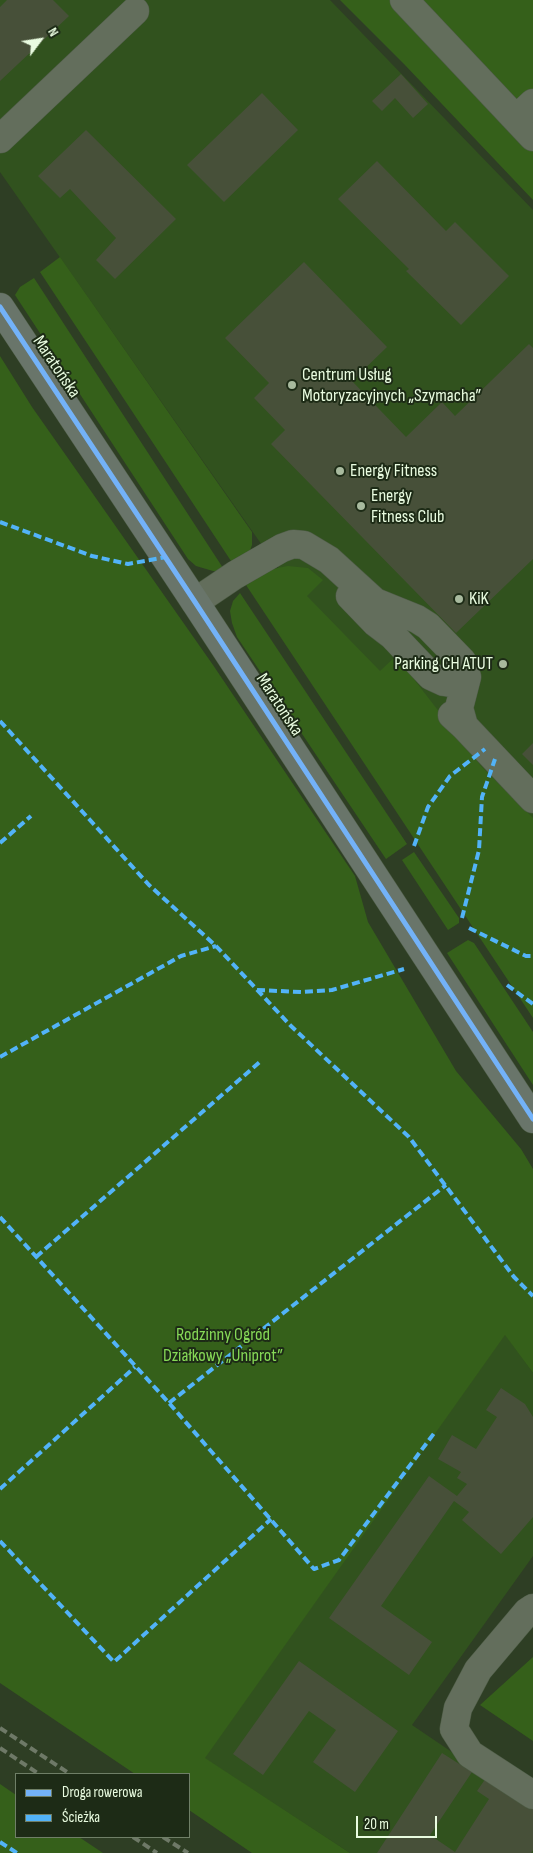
<!DOCTYPE html>
<html>
<head>
<meta charset="utf-8">
<style>
	body { margin:0 }
	#map { position:relative; width:533px; height:1853px; overflow:hidden; background:#2e3e24; font-family:"Sofia Sans Condensed",sans-serif }
	canvas { display:block }
	.legend { position:absolute; left:15px; top:1773px; width:175px; height:65px; box-sizing:border-box; background:#1d2b16; border:1px solid #6f7f67; margin:0; padding:6px 9px; list-style:none; font-size:15px; color:#e9fce0 }
	.legend li { display:flex; align-items:center; gap:10px; height:25px }
	.legend b { width:25px; border:1px solid #6f7f67 }
	.north { position:absolute; left:15px; top:15px; width:50px; height:50px; -webkit-text-stroke:4px #1d2b16; paint-order:stroke; rotate:59deg; font-size:14px; font-weight:700; line-height:20px; text-align:center; color:#e9fce0 }
	.north::after { content:''; display:block; margin:auto; width:18px; height:22px; background:#e9fce0; clip-path:polygon(50% 0,100% 100%,50% 72%,0 100%) }
	.scale { position:absolute; left:356px; top:1816px; width:81px; height:22px; box-sizing:border-box; border:2px solid #e9fce0; border-top:0; padding-left:6px; font-size:15px; line-height:18px; white-space:nowrap; color:#e9fce0; -webkit-text-stroke:4px #1d2b16; paint-order:stroke }
</style>
</head>
<body>
<div id="map">
<canvas width="533" height="1853"></canvas>
<ul class="legend">
<li><b style="height:6px;background:#73b2f8"></b>Droga rowerowa</li>
<li><b style="height:6px;background:#52b3f8"></b>Ścieżka</li>
</ul>
<div class="north">N</div>
<div class="scale">20 m</div>
</div>
<script>
const context = document.querySelector('canvas').getContext('2d');
context.lineJoin = 'round';
function paint(path, color) { context.fillStyle = color; context.fill(path, 'evenodd'); }
const poly = rows => new Path2D(rows.map(r => 'M' + r).join(''));
function strokePath(path, color, width, dash) { context.strokeStyle = color; context.lineWidth = width; context.lineCap = dash ? 'butt' : 'round'; context.setLineDash(dash || []); context.stroke(path); }
function write(font, color, halo, rows, align = 'center') {
  context.font = font + ' "Sofia Sans Condensed",sans-serif'; context.lineWidth = 4; context.setLineDash([]); context.textBaseline = 'middle'; context.strokeStyle = halo; context.fillStyle = color; for (const [text, x, y, turn = 0] of rows) {
    context.save(); context.translate(x, y); context.rotate((+turn || 0) * Math.PI / 180); context.textAlign = isNaN(turn) ? turn : align; if (halo) context.strokeText(text, 0, 0); context.fillText(text, 0, 0); context.restore();
  }
}
paint(poly([
	[0,0,330,0,533,210,533,824,357,669,276,565,0,172],
	[505,1334,533,1373,533,1556,412,1725,533,1807,533,1853,350,1853,204,1758]
]), '#31521e');
paint(poly([
	[340,0,533,0,533,200,404,64],
	[60,257,252,532,252,545,249,553,233,564,40,272],
	[34,278,225,571,213,571,196,566,188,559,15,295,20,287],
	[0,356,32,407,213,665,355,876,368,922,456,1071,521,1149,533,1169,533,1373,505,1335,205,1758,350,1853,252,1853,189,1810,189,1774,135,1774,0,1683],
	[288,566,308,568,323,580,307,596,380,671,396,656,481,766,533,818,533,1018,246,585,272,569],
	[240,593,407,844,386,859,237,637,232,623,230,611,233,601],
	[414,852,459,918,459,923,448,930,402,860],
	[468,940,474,943,533,1032,533,1085,447,953],
	[533,1657,533,1741,480,1705],
	[0,1784,16,1795,16,1837,79,1837,103,1853,0,1853]
]), '#35601a');
paint(poly([
	[7,0,53,0,69,16,0,81,0,7],
	[401,74,428,104,413,118,395,98,382,111,372,101],
	[262,93,298,130,224,202,187,165],
	[86,130,176,219,115,279,96,260,116,238,70,189,60,198,38,176],
	[377,161,446,231,455,222,509,276,461,325,406,271,409,269,338,199],
	[304,262,387,347,352,381,406,437,442,402,455,416,529,344,533,348,533,559,456,633,271,444,285,430,254,398,269,383,225,338],
	[533,743,533,765,522,754],
	[501,1388,525,1404,533,1417,533,1517,501,1554,462,1520,469,1512,454,1501,381,1606,432,1642,409,1675,329,1618,429,1476,457,1496,467,1484,457,1478,461,1472,438,1459,452,1435,476,1449,497,1417,486,1410],
	[299,1661,398,1731,355,1792,313,1762,336,1730,309,1711,263,1775,233,1754],
	[442,1753,472,1772,430,1835,455,1852,489,1799,477,1791,486,1778,533,1809,533,1850,531,1853,377,1853]
]), '#475039');
const minor = poly([
	[404,0,533,137],
	[516,119,533,103],
	[0,139,135,11],
	[350,596,376,623,393,636,431,676,444,682,451,683,459,681,467,677],
	[195,602,235,575,282,548,293,544,304,545,329,560,375,602,417,619,428,626,462,661,467,677,459,708,464,726],
	[452,715,464,726,533,799],
	[533,1608,527,1612,478,1670,458,1708,454,1729,470,1754,533,1795]
]);
const major = poly([
	[0,307,195,602,533,1119]
]);
strokePath(minor, '#4c5b44', 29);
strokePath(major, '#4c5b44', 29);
strokePath(minor, '#636e5c', 28);
strokePath(major, '#69756a', 28);
strokePath(poly([
	[0,1728,70,1774],
	[0,1748,39,1774],
	[133,1837,157,1853],
	[163,1837,188,1853]
]), '#6e7967', 4, [8, 4]);
strokePath(poly([
	[0,522,92,556,128,564,166,557],
	[0,721,149,885,216,946,290,1025,409,1137,514,1277,533,1296],
	[0,843,31,816],
	[414,846,428,807,450,776,485,749],
	[462,918,479,850,482,797,495,759],
	[469,928,526,956,533,956],
	[507,985,533,1004],
	[257,990,301,992,332,990,404,969],
	[0,1057,181,956,216,946],
	[0,1217,169,1403,314,1569,339,1560,435,1432],
	[36,1257,262,1060],
	[169,1403,446,1185],
	[0,1489,135,1367],
	[0,1541,114,1662,271,1519],
	[0,1842,17,1853]
]), '#52b3f8', 4, [8, 4]);
strokePath(poly([
	[0,307,195,602,533,1119]
]), '#73b2f8', 5);
for (const [x, y, r, color] of [
	[292,385,5,"#a8ba9e"],
	[340,471,5,"#a8ba9e"],
	[361,506,5,"#a8ba9e"],
	[459,599,5,"#a8ba9e"],
	[503,664,5,"#a8ba9e"]
]) { const dot = new Path2D(); dot.arc(x, y, r, 0, 2 * Math.PI); context.fillStyle = color; context.fill(dot); strokePath(dot, '#1d2b16', 2); }
write('18px', '#e9fce0', '#1d2b16', [
	["Maratońska",56,367,56],
	["Maratońska",279,705,57]
]);
write('18px', '#e9fce0', '#1d2b16', [
	["Centrum Usług",302,375],
	["Motoryzacyjnych „Szymacha”",302,396],
	["Energy Fitness",350,471],
	["Energy",371,496],
	["Fitness Club",371,517],
	["KiK",469,599],
	["Parking CH ATUT",493,664,"right"]
], 'left');
write('18px', '#86d957', '#1d2b16', [
	["Rodzinny Ogród",223,1335],
	["Działkowy „Uniprot”",223,1356]
]);
</script>
</body>
</html>
